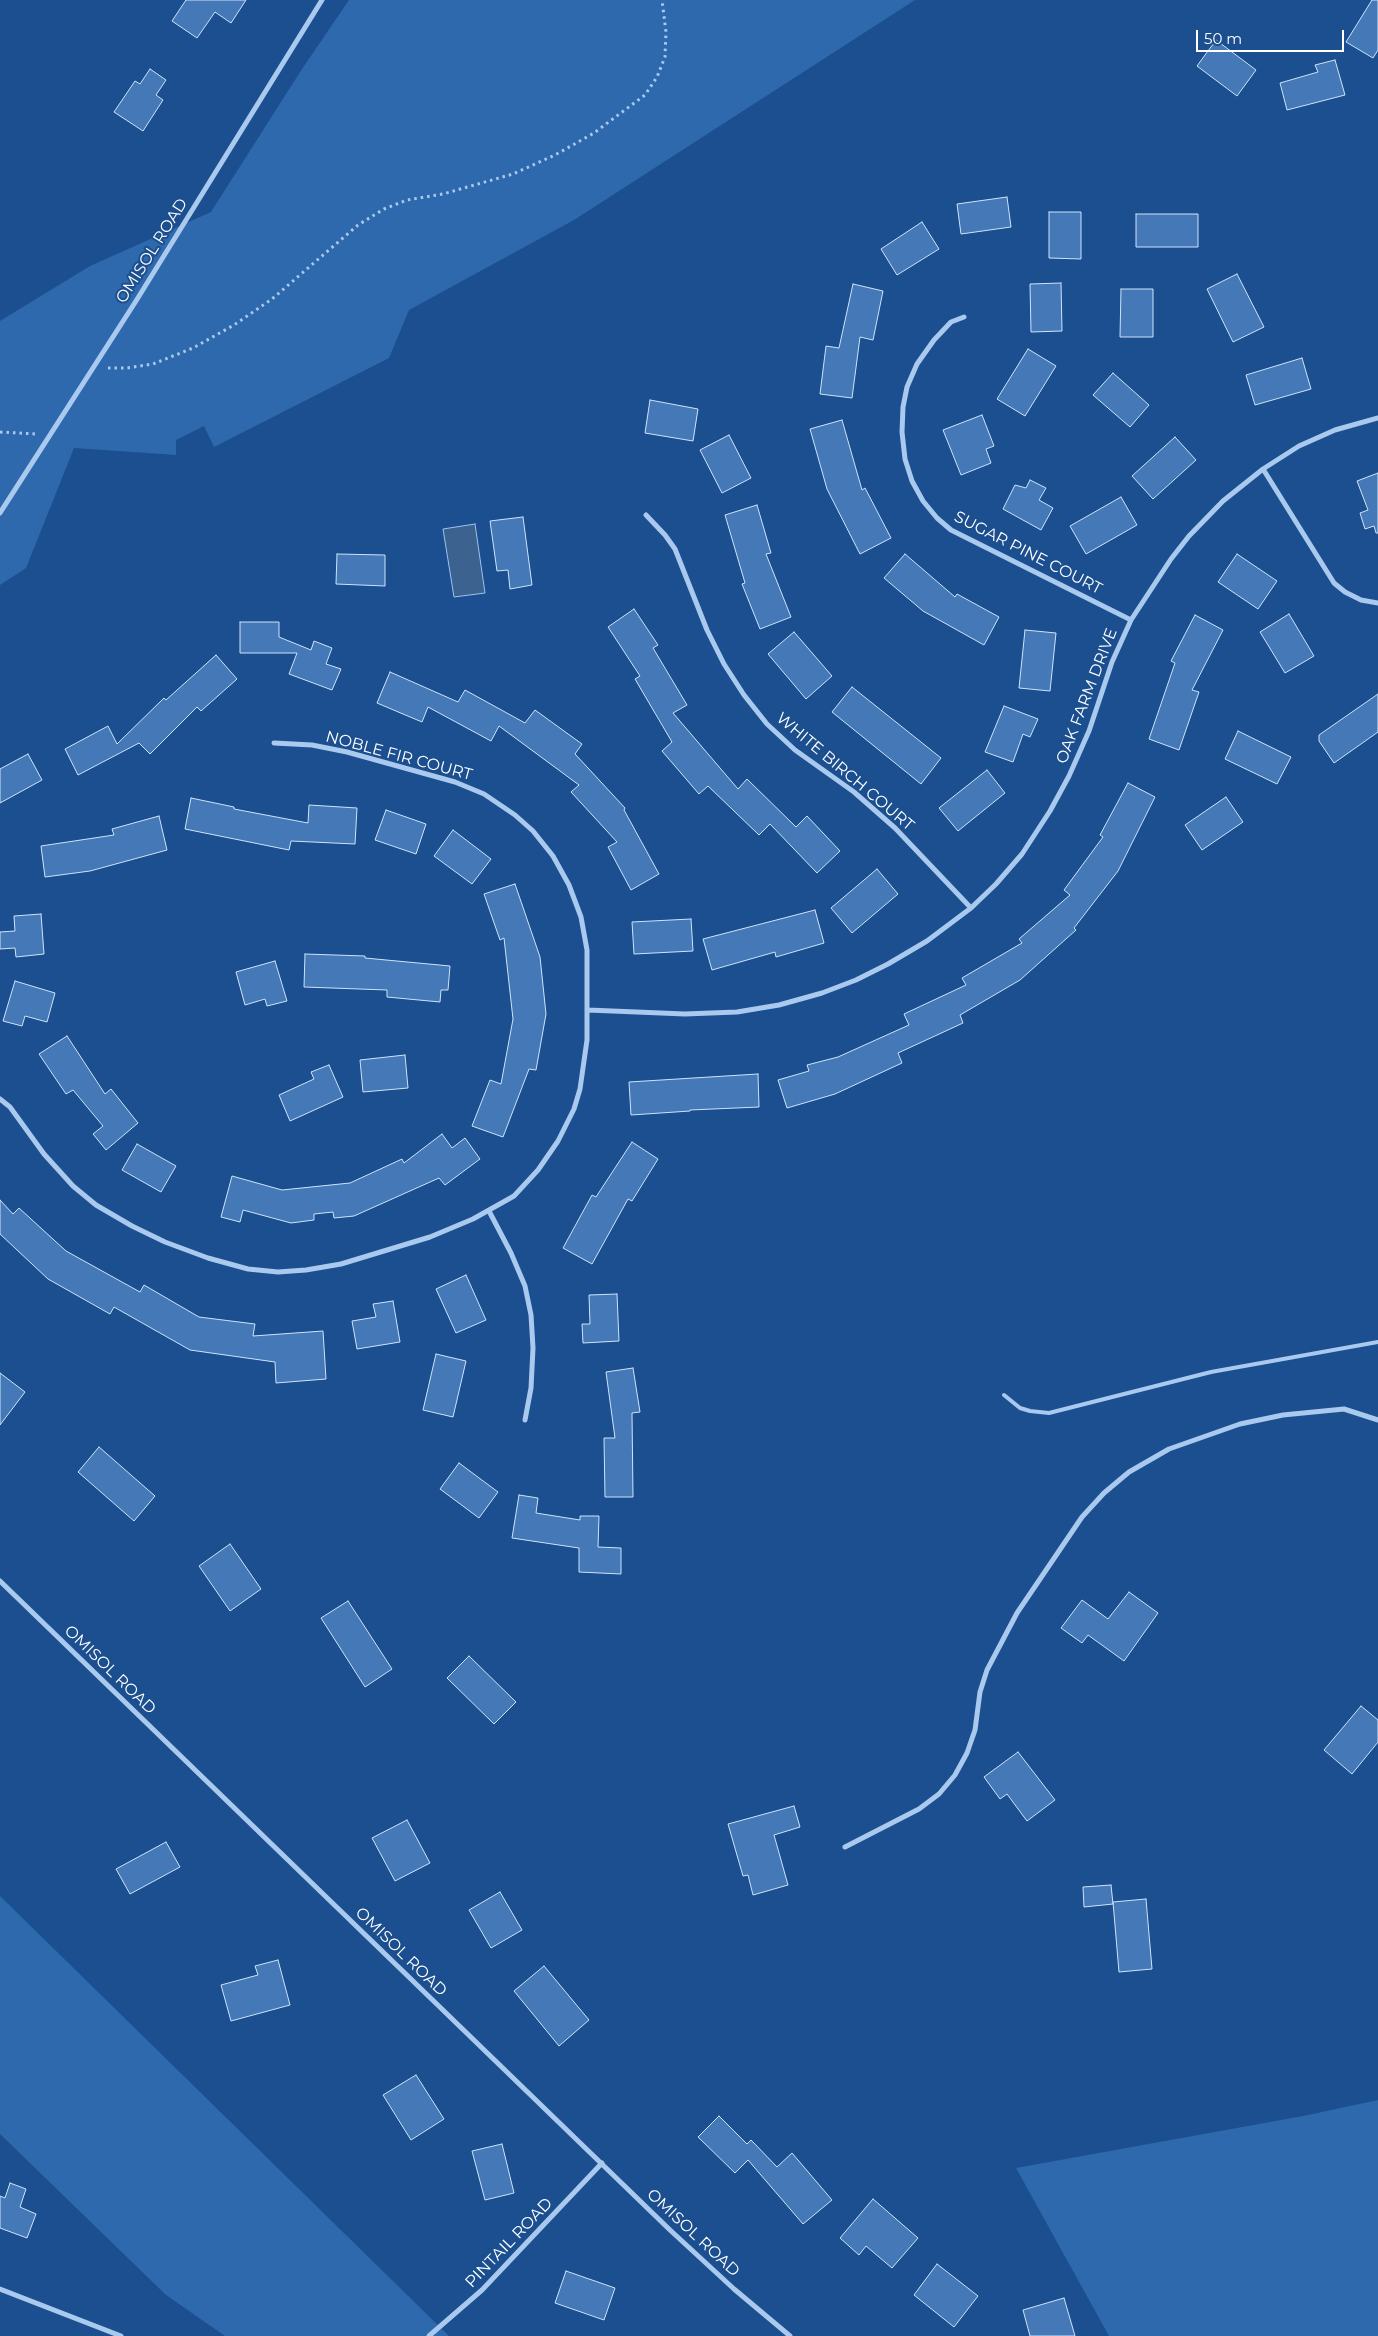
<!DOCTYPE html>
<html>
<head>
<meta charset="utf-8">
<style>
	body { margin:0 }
	#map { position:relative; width:1378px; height:2336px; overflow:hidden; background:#1b4f8f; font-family:Montserrat,sans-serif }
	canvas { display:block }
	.scale { position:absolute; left:1196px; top:30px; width:148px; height:22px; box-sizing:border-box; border:2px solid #fff; border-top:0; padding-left:6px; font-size:15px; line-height:18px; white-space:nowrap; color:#fff; -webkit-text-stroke:4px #1b4f8f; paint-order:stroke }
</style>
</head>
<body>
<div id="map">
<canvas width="1378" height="2336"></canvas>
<div class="scale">50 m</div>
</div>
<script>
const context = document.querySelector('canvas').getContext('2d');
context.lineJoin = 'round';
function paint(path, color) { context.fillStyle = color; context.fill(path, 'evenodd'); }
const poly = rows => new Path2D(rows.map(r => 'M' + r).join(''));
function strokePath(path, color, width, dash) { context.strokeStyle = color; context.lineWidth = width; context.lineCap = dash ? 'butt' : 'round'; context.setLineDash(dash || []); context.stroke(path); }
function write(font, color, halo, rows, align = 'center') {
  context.font = font + ' Montserrat,sans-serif'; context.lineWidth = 4; context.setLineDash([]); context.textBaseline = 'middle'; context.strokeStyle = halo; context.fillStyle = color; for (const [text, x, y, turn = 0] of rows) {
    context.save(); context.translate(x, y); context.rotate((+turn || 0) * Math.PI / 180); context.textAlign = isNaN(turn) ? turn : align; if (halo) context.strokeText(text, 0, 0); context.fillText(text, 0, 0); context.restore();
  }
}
paint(poly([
	[349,0,915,0,574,220,409,310,389,358,214,447,204,426,176,440,176,455,74,448,26,568,0,585,0,321,90,266,211,212,302,69],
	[0,1896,449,2336,225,2336,166,2295,0,2134],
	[1378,2100,1378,2336,1109,2336,1016,2168,1303,2116]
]), '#2e69ad');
const water = poly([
	[475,524,485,593,454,597,443,529,475,524]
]);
paint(water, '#3c6290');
strokePath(water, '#9cc4f0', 1);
const building = poly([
	[186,0,246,0,231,23,215,12,197,38,172,21,186,0],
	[1372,0,1378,0,1378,50,1373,58,1346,42,1372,0],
	[1216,40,1256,70,1237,96,1197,66,1216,40],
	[1335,60,1345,95,1287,110,1280,83,1318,72,1315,65,1335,60],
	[150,69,166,80,156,95,163,100,143,131,114,112,135,81,140,84,150,69],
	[1007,197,1011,227,961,234,957,204,1007,197],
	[1049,212,1081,212,1081,259,1049,258,1049,212],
	[1136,214,1198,214,1198,247,1136,247,1136,214],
	[922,222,939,249,897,275,881,249,922,222],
	[1237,274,1264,327,1233,342,1207,289,1237,274],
	[1061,283,1062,331,1031,332,1030,284,1061,283],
	[853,284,883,291,873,340,860,337,852,398,820,394,826,346,839,348,853,284],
	[1121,289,1153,289,1153,337,1120,337,1121,289],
	[1028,349,1056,366,1025,416,997,399,1028,349],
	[1302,358,1311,389,1255,405,1246,375,1302,358],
	[1113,373,1149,405,1130,427,1093,395,1113,373],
	[650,400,698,409,693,441,645,433,650,400],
	[982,415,994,446,986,449,991,463,961,475,943,430,982,415],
	[842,420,862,490,865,488,891,538,860,554,827,489,810,429,842,420],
	[729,435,751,478,722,493,700,450,729,435],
	[1175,437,1196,460,1153,499,1132,476,1175,437],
	[1378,473,1378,533,1376,533,1374,526,1365,529,1360,513,1368,510,1357,481,1378,473],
	[1030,480,1046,488,1039,500,1053,508,1041,530,1003,509,1015,485,1026,488,1030,480],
	[1121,497,1137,525,1086,554,1070,526,1121,497],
	[757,505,771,553,766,554,791,617,760,629,742,584,745,583,725,515,757,505],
	[523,517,532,585,510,589,508,570,497,571,490,521,523,517],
	[337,554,385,555,385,586,336,584,337,554],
	[905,554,955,597,957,594,999,617,984,645,923,611,884,578,905,554],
	[1237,554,1277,581,1258,609,1218,582,1237,554],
	[634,609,658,645,653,648,687,705,673,713,738,789,747,779,796,827,807,816,840,851,817,873,770,824,759,835,708,786,699,794,662,751,672,742,635,679,640,676,608,627,634,609],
	[1289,614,1314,656,1285,673,1260,632,1289,614],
	[1195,615,1223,630,1192,690,1199,692,1179,750,1149,739,1175,663,1171,661,1195,615],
	[240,622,279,622,279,637,311,650,314,641,332,648,326,664,341,669,332,690,289,674,297,653,240,653,240,622],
	[1025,630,1056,633,1050,691,1019,688,1025,630],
	[794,632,832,676,806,699,768,654,794,632],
	[216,655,237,679,201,711,197,707,150,754,139,743,78,775,65,749,108,726,117,744,164,698,166,700,216,655],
	[390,672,458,702,465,690,525,723,535,710,582,744,575,754,625,808,624,810,659,874,631,890,608,847,617,842,571,792,579,785,499,726,491,741,428,707,422,722,377,703,390,672],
	[852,687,941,758,921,784,832,712,852,687],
	[1378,694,1378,732,1334,763,1319,741,1319,735,1378,694],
	[1004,706,1038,719,1030,737,1023,734,1013,762,985,752,1004,706],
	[1238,731,1291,757,1277,784,1225,759,1238,731],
	[28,754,42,780,0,803,0,769,28,754],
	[987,770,1005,793,958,831,939,808,987,770],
	[1128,783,1155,797,1118,871,1074,928,1076,930,1020,980,960,1015,963,1023,898,1053,902,1063,835,1094,787,1108,778,1080,809,1071,807,1065,838,1057,909,1025,904,1014,966,985,962,978,1022,943,1019,939,1070,895,1064,890,1103,837,1100,835,1128,783],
	[1226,797,1243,822,1202,850,1185,825,1226,797],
	[191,798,234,807,234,809,308,823,309,805,357,808,355,844,291,841,289,850,185,829,191,798],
	[386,810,426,824,416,854,375,840,386,810],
	[159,816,167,850,90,871,45,877,41,846,114,835,112,829,159,816],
	[453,830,491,859,472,884,434,856,453,830],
	[877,869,898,894,852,933,831,908,877,869],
	[515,884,540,957,546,1014,536,1070,529,1069,503,1137,472,1126,490,1080,501,1084,513,1019,504,938,500,940,484,894,515,884],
	[815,910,824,943,776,957,775,952,712,970,703,939,815,910],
	[41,914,44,954,16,957,15,948,0,949,0,932,15,931,14,916,41,914],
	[691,919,693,951,634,954,632,922,691,919],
	[305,954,365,956,365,958,450,966,448,990,441,990,440,1002,387,997,387,990,304,987,305,954],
	[275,961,287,1001,267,1006,265,999,245,1005,236,972,275,961],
	[15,981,55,993,47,1022,25,1016,22,1026,3,1021,15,981],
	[67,1036,105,1094,111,1089,138,1123,106,1150,93,1134,103,1126,73,1090,66,1094,39,1054,67,1036],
	[405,1055,408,1088,363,1092,360,1060,405,1055],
	[329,1065,343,1097,290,1121,279,1095,314,1079,311,1072,329,1065],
	[758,1074,759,1107,690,1110,690,1111,631,1115,629,1082,758,1074],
	[442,1134,452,1148,465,1138,480,1159,445,1185,439,1178,354,1216,334,1218,333,1212,314,1214,314,1220,291,1223,243,1210,240,1222,221,1217,232,1176,282,1190,350,1183,402,1159,404,1163,442,1134],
	[632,1142,658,1159,632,1201,628,1199,592,1264,563,1248,592,1195,596,1197,632,1142],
	[137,1144,176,1166,161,1192,122,1170,137,1144],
	[0,1200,13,1214,19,1208,66,1251,140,1292,144,1285,199,1317,255,1324,253,1336,323,1331,326,1379,276,1383,275,1362,190,1350,114,1307,110,1314,48,1279,0,1234,0,1200],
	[466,1275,486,1320,456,1333,436,1289,466,1275],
	[617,1294,619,1341,583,1343,582,1324,590,1324,589,1295,617,1294],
	[393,1301,400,1342,357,1349,352,1321,376,1317,373,1304,393,1301],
	[436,1354,466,1361,453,1417,423,1410,436,1354],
	[633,1368,640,1412,632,1413,633,1497,605,1497,604,1438,615,1438,606,1372,633,1368],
	[0,1373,25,1392,0,1425,0,1373],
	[99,1447,155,1496,134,1521,78,1472,99,1447],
	[459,1463,498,1492,479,1518,440,1489,459,1463],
	[519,1495,538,1498,536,1513,580,1520,580,1516,599,1516,598,1547,621,1548,621,1574,579,1572,579,1548,512,1538,519,1495],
	[230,1544,261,1589,230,1611,199,1566,230,1544],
	[1129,1592,1158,1613,1124,1661,1088,1635,1082,1643,1061,1628,1082,1600,1108,1619,1129,1592],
	[348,1601,392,1669,365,1687,321,1618,348,1601],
	[469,1656,516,1702,494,1724,447,1678,469,1656],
	[1361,1706,1378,1720,1378,1742,1352,1774,1324,1750,1361,1706],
	[1018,1752,1055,1800,1027,1821,1007,1794,1000,1799,984,1777,1018,1752],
	[794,1806,800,1827,774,1835,788,1885,753,1895,748,1875,743,1876,728,1824,794,1806],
	[407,1820,430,1863,395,1881,372,1838,407,1820],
	[166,1842,180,1867,130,1894,116,1869,166,1842],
	[1111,1885,1113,1904,1084,1907,1083,1887,1111,1885],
	[500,1892,522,1930,491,1948,469,1910,500,1892],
	[1146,1899,1152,1969,1119,1972,1113,1902,1146,1899],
	[278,1960,290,2005,231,2021,221,1985,258,1975,255,1966,278,1960],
	[544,1966,589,2020,559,2046,514,1991,544,1966],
	[416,2075,444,2119,411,2140,383,2095,416,2075],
	[719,2116,747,2144,751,2140,777,2167,792,2153,832,2200,803,2224,748,2160,735,2173,698,2137,719,2116],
	[502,2144,514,2193,485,2200,472,2151,502,2144],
	[10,2183,26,2189,20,2207,36,2214,27,2238,0,2228,0,2196,5,2198,10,2183],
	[873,2199,918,2238,892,2268,866,2246,859,2255,840,2238,873,2199],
	[937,2264,978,2296,954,2327,914,2295,937,2264],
	[566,2271,615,2288,604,2320,555,2303,566,2271],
	[1064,2298,1075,2336,1030,2336,1023,2310,1064,2298]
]);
paint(building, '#4478b7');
strokePath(building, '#cfe3fa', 1);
strokePath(poly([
	[108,368,127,368,153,364,193,348,234,325,272,299,358,225,384,209,407,200,443,194,513,174,555,155,594,133,645,95,657,77,665,57,666,32,662,0],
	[0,432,37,434]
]), '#a9c9ee', 3, [2.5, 4]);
strokePath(poly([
	[1004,1395,1020,1408,1030,1411,1049,1413,1211,1372,1378,1342]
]), '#a9c9ee', 4);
strokePath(poly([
	[964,317,951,322,934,340,917,364,907,387,903,407,902,432,905,459,912,481,923,501,937,518,951,530,1131,620],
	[1263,469,1334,583,1345,592,1361,600,1378,603],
	[0,513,136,301,322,0],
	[646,515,665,535,675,549,707,630,724,664,744,695,767,724,795,750,854,792,895,828,971,908],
	[588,1010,685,1014,737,1012,779,1005,822,993,856,980,888,964,927,941,971,908,996,884,1022,854,1050,811,1069,776,1089,731,1112,662,1131,620,1171,559,1189,536,1223,501,1263,469,1299,446,1335,430,1378,418],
	[0,1099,10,1107,44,1154,73,1186,96,1205,132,1226,165,1242,208,1258,248,1269,278,1272,306,1270,341,1264,430,1237,473,1219,514,1196,538,1170,558,1141,574,1109,580,1089,587,1040,587,950,581,917,569,885,553,856,533,831,515,815,484,794,455,782,347,752,312,745,274,743],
	[489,1211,511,1253,525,1286,531,1315,533,1348,531,1388,525,1420],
	[0,1581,670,2230,734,2289,790,2336],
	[845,1847,919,1809,939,1794,955,1775,967,1753,975,1730,980,1692,987,1670,1017,1613,1082,1517,1104,1493,1129,1472,1169,1449,1240,1424,1283,1415,1344,1409,1378,1420],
	[0,2289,121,2336],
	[429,2336,482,2290,602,2163]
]), '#a9c9ee', 5);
write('16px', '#fff', '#1b4f8f', [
	["OMISOL ROAD",152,251,-58],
	["SUGAR PINE COURT",1028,553,27],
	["OAK FARM DRIVE",1087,696,-69],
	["NOBLE FIR COURT",399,756,15],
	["WHITE BIRCH COURT",845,772,40],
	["OMISOL ROAD",110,1670,44],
	["OMISOL ROAD",401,1952,44],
	["OMISOL ROAD",693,2233,43],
	["PINTAIL ROAD",509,2243,-46]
]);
</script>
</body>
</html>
